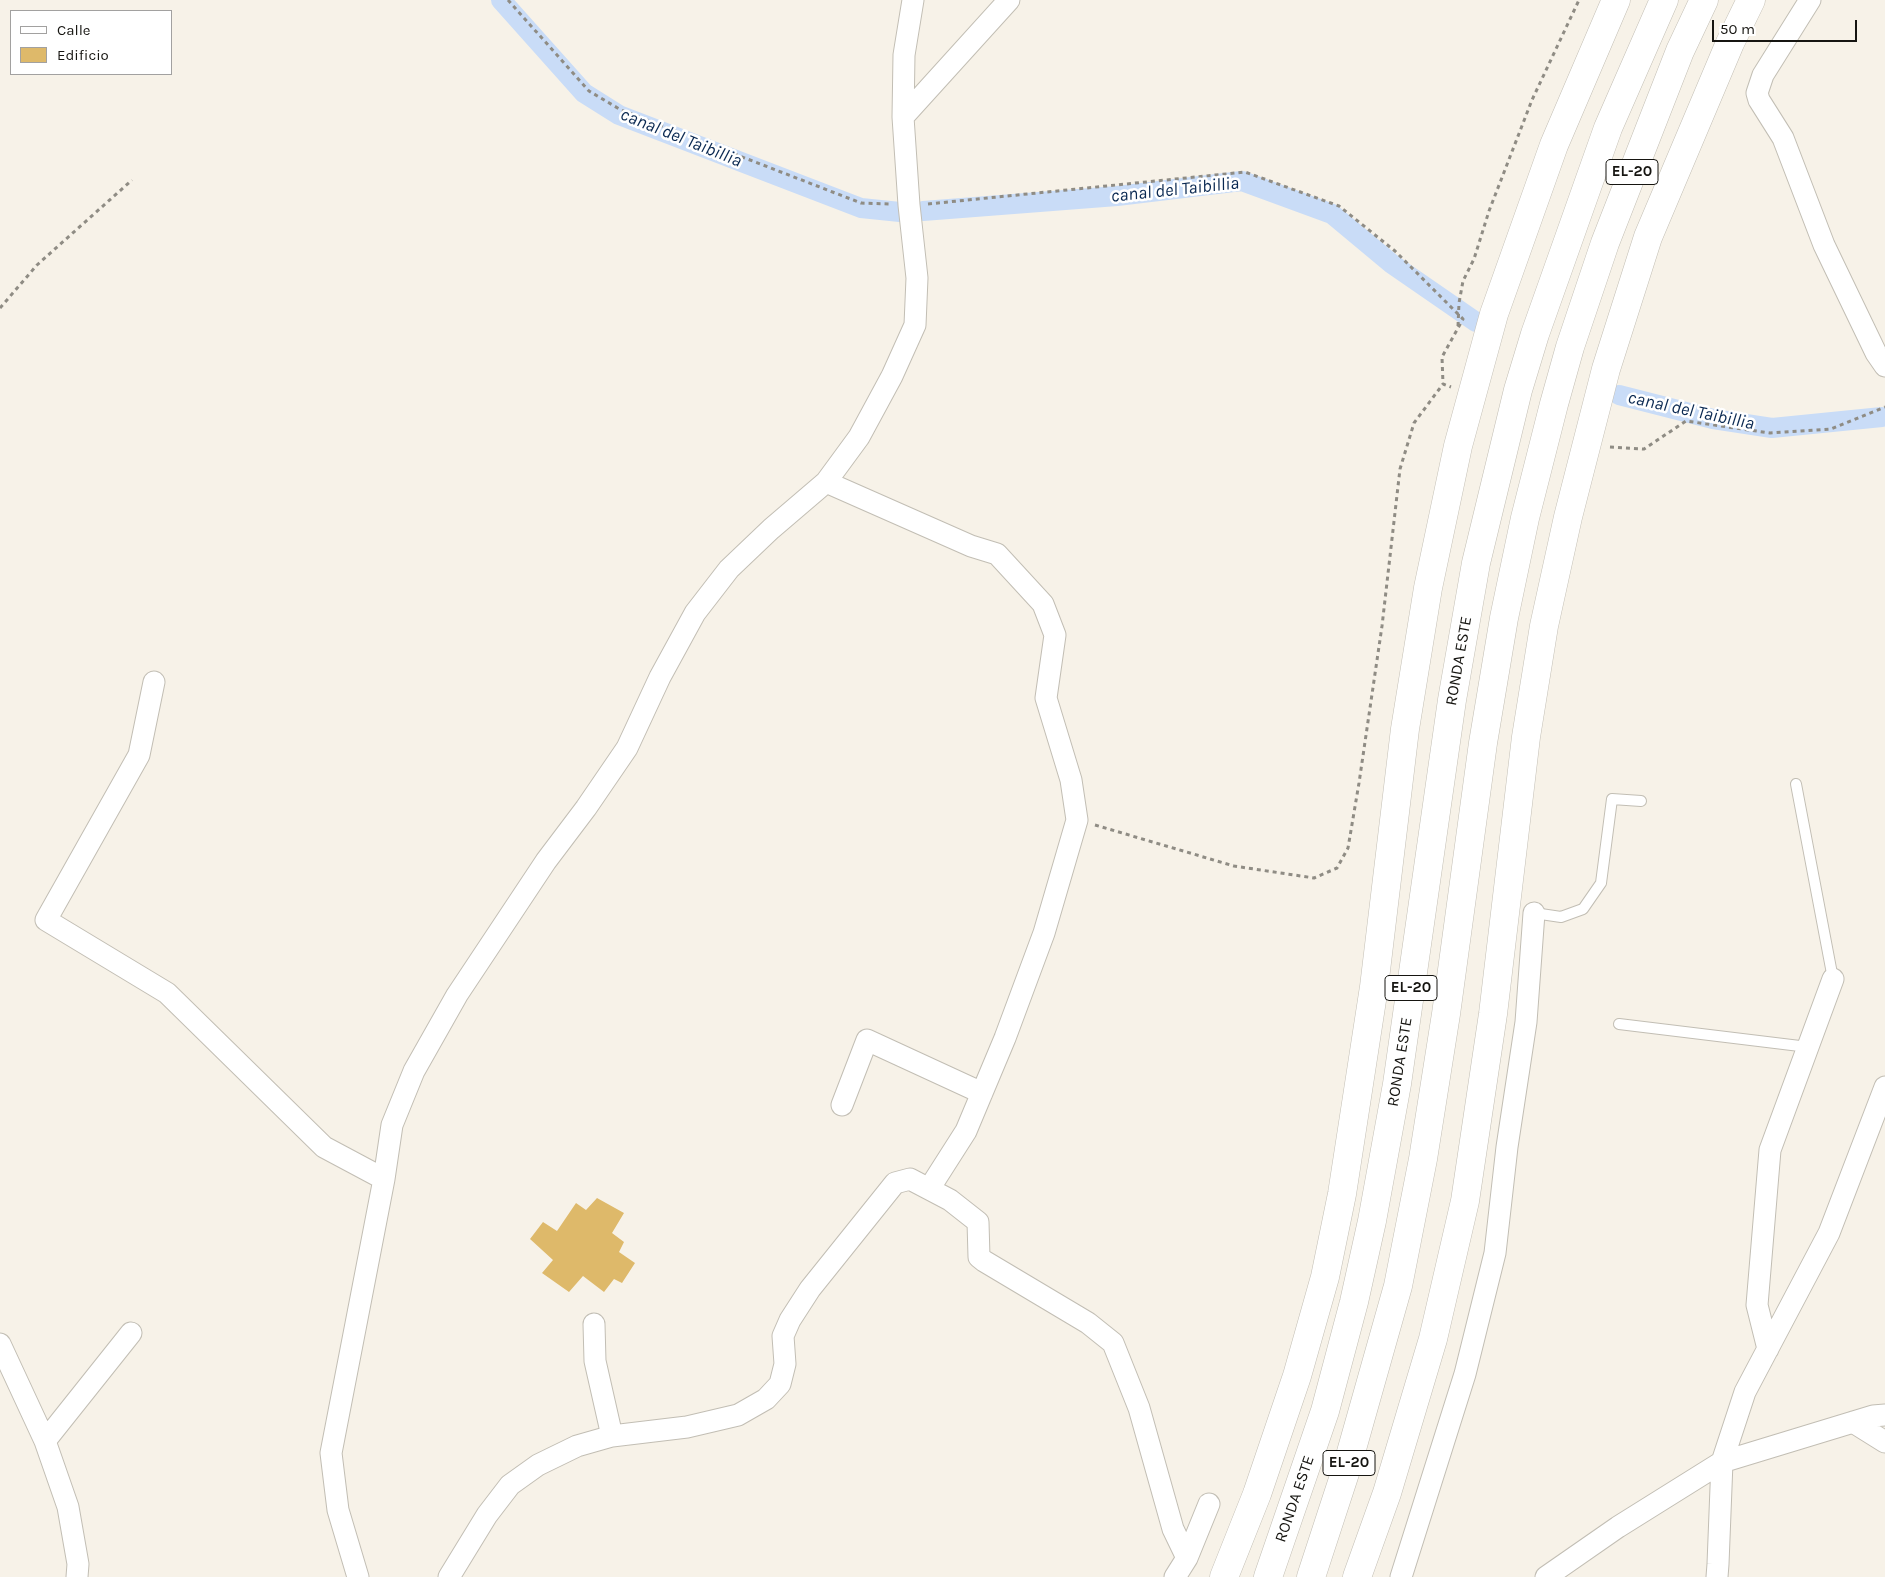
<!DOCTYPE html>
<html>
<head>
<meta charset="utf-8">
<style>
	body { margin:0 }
	#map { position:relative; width:1885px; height:1577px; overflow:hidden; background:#f7f2e8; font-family:Karla,sans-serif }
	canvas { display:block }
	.legend { position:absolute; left:10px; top:10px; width:162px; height:65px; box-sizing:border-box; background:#fff; border:1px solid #a2a1a0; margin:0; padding:6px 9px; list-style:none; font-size:15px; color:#161511 }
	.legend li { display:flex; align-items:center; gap:10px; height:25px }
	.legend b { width:25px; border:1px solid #a2a1a0 }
	.scale { position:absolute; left:1712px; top:20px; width:145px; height:22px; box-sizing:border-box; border:2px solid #161511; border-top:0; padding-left:6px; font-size:15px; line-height:18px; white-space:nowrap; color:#161511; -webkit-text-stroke:4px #fff; paint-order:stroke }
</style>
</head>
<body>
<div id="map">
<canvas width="1885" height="1577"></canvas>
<ul class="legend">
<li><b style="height:6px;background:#fff"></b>Calle</li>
<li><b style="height:14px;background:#deb96a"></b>Edificio</li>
</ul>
<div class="scale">50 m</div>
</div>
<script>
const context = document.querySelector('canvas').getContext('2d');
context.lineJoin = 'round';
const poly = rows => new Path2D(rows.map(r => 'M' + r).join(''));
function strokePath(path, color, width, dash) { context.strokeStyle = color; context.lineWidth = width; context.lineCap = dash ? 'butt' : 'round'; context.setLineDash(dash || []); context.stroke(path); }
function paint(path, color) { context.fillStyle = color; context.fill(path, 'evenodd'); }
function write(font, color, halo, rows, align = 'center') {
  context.font = font + ' Karla,sans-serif'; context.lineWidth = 5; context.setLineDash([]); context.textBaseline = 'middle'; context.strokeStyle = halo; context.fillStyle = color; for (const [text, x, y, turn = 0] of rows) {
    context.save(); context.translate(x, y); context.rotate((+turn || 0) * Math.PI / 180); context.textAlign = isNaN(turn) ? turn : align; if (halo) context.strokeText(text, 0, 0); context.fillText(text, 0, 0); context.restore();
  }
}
strokePath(poly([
	[501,0,584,93,619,115,861,208,900,212],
	[923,211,1117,196,1242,181,1332,214,1392,264,1476,322],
	[1619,395,1713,419,1772,428,1882,417]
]), '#c9dcf7', 20);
paint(poly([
	[597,1198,624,1213,612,1233,624,1242,619,1252,635,1263,622,1283,614,1279,604,1292,583,1276,569,1292,542,1273,553,1260,530,1239,543,1222,557,1231,576,1203,586,1210]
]), '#deb96a');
const service = poly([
	[1796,784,1833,979],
	[1534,913,1561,917,1583,909,1601,883,1612,799,1641,801],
	[1619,1024,1808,1047]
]);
const minor = poly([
	[1810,0,1763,75,1757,93,1759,100,1783,138,1824,245,1876,353,1885,366],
	[903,117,1009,0],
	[826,482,971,546,997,554,1043,604,1055,635,1046,698,1071,780,1077,820,1044,933,1005,1038,966,1131,929,1189],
	[154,682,139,755,46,920,167,993,324,1147,384,1179],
	[842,1105,867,1040,982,1093],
	[594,1324,595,1361,612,1436],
	[0,1344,45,1441,68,1507,78,1564,77,1577],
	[1768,1349,1757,1305,1770,1150,1833,979],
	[1853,1422,1885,1442],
	[45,1441,131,1333],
	[358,1577,338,1510,331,1453,384,1179,392,1125,414,1071,457,995,546,861,586,808,627,748,660,677,695,613,729,569,771,529,826,482,859,437,892,376,915,325,917,278,909,205,903,117,904,55,913,0],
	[449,1577,487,1515,510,1485,538,1465,577,1446,612,1436,687,1427,738,1415,766,1399,780,1384,785,1364,783,1336,790,1320,810,1289,895,1183,910,1179,950,1200,978,1222,979,1257,984,1261,1088,1323,1113,1343,1139,1408,1173,1529,1187,1558],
	[1175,1577,1187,1558,1209,1504],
	[1401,1577,1465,1374,1495,1253,1507,1147,1526,1022,1534,913],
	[1546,1577,1618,1527,1722,1462,1873,1416,1885,1415],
	[1717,1577,1718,1564,1722,1462,1745,1392,1829,1233,1885,1087]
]);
const trunk = poly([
	[1224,1577,1257,1494,1297,1376,1325,1277,1342,1194,1374,987,1405,729,1428,588,1458,446,1494,314,1554,145,1616,0],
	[1357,1577,1387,1493,1433,1339,1465,1201,1493,1014,1526,737,1544,626,1568,517,1606,369,1648,237,1730,43,1751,0]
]);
const motorway = poly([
	[1268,1577,1325,1411,1354,1302,1372,1221,1397,1084,1452,700,1476,563,1518,390,1535,334,1608,128,1664,0],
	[1311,1577,1346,1470,1398,1286,1423,1159,1446,1014,1483,743,1504,618,1525,518,1554,404,1570,347,1605,243,1680,51,1704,0]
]);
strokePath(service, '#c2beb4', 12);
strokePath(minor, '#c2beb4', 23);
strokePath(trunk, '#c2beb4', 29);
strokePath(motorway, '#c2beb4', 29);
strokePath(poly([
	[508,0,589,91,621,110,861,203,889,204],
	[928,204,1245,172,1339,206,1395,251,1463,319,1442,357,1443,384],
	[0,308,37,265,132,180],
	[1458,326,1459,303,1463,281,1474,259,1489,211,1532,100,1579,0],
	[1610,447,1644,449,1686,421,1770,433,1831,429,1885,407],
	[1095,825,1234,866,1314,878,1337,868,1348,848,1359,783,1382,626,1400,469,1414,423,1443,384,1451,387]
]), '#8f8c84', 3, [4, 4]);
strokePath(service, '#fff', 10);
strokePath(minor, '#fff', 21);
strokePath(trunk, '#fff', 28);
strokePath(motorway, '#fff', 28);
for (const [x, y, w] of [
	[1632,172,52],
	[1411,988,52],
	[1349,1463,52]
]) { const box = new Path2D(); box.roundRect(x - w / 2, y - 12.5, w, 25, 4); context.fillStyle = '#fff'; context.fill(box); strokePath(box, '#161511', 1); }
write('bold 15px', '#161511', null, [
	["EL-20",1632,172],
	["EL-20",1411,988],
	["EL-20",1349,1463]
]);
write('16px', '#161511', '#fff', [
	["RONDA ESTE",1459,661,-80],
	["RONDA ESTE",1400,1062,-81],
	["RONDA ESTE",1295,1499,-71]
]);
write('italic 18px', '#092851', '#fff', [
	["canal del Taibillia",681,138,22],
	["canal del Taibillia",1175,190,-6],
	["canal del Taibillia",1691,411,12]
]);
</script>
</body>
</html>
